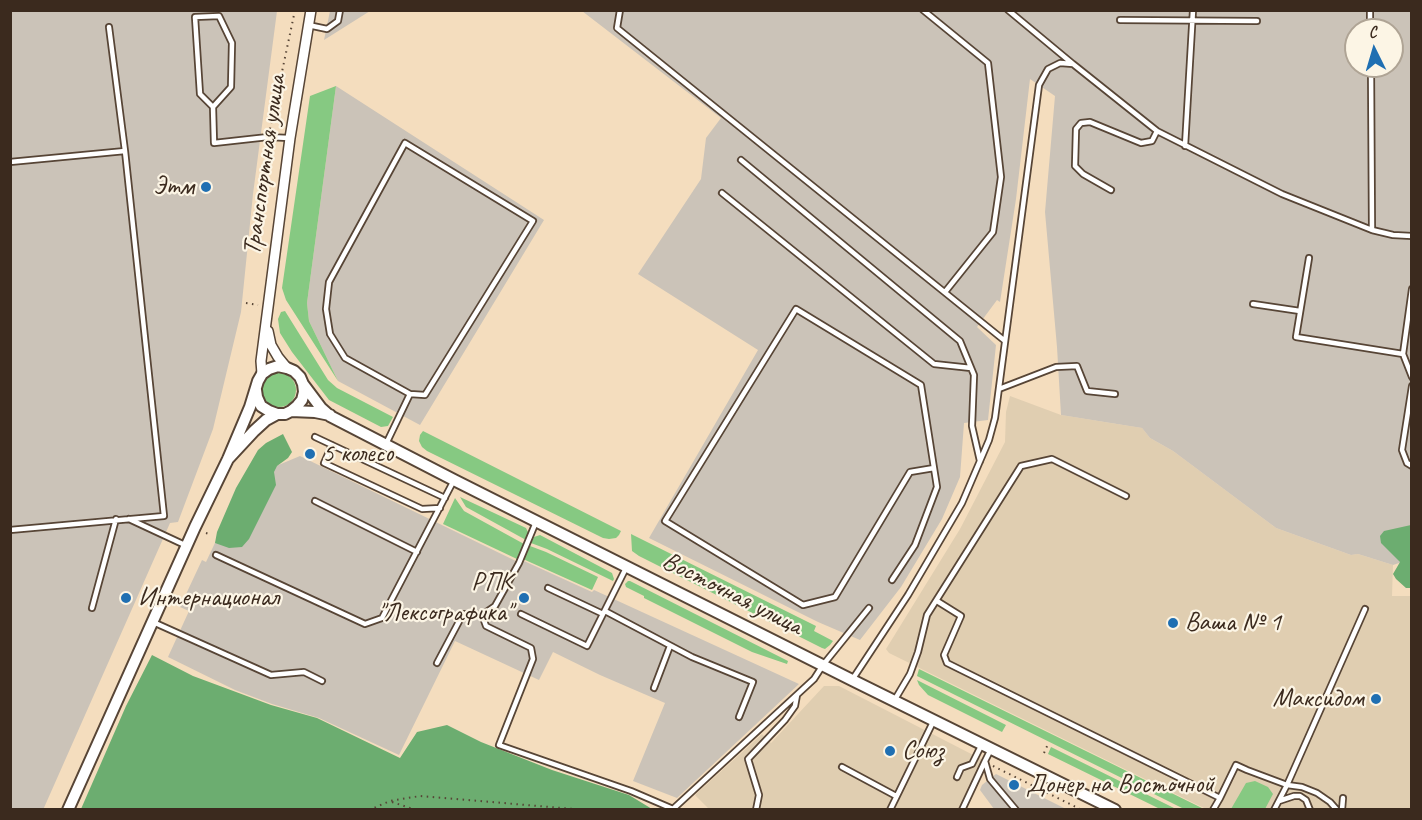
<!DOCTYPE html>
<html>
<head>
<meta charset="utf-8">
<style>
	body { margin:0 }
	#map { position:relative; width:1422px; height:820px; overflow:hidden; background:#f4ddbe; font-family:Caveat,sans-serif }
	canvas { display:block }
	.frame { position:absolute; inset:0; border:12px solid #3b2a1e; pointer-events:none }
	.north { position:absolute; left:1344px; top:18px; width:60px; height:60px; box-sizing:border-box; background:#fcf5e5; border:2px solid #afa495; border-radius:50%; rotate:355deg; font-size:16px; font-weight:700; line-height:24px; text-align:center; color:#3b2a1e }
	.north::after { content:''; display:block; margin:auto; width:21px; height:27px; background:#1f6fb2; clip-path:polygon(50% 0,100% 100%,50% 72%,0 100%) }
</style>
</head>
<body>
<div id="map">
<canvas width="1422" height="820"></canvas>
<div class="frame"></div>
<div class="north">С</div>
</div>
<script>
const context = document.querySelector('canvas').getContext('2d');
context.lineJoin = 'round';
function paint(path, color) { context.fillStyle = color; context.fill(path, 'evenodd'); }
const poly = rows => new Path2D(rows.map(r => 'M' + r).join(''));
function strokePath(path, color, width, dash) { context.strokeStyle = color; context.lineWidth = width; context.lineCap = dash ? 'butt' : 'round'; context.setLineDash(dash || []); context.stroke(path); }
function write(font, color, halo, rows, align = 'center') {
  context.font = font + ' Caveat,sans-serif'; context.lineWidth = 4.5; context.setLineDash([]); context.textBaseline = 'middle'; context.strokeStyle = halo; context.fillStyle = color; for (const [text, x, y, turn = 0] of rows) {
    context.save(); context.translate(x, y); context.rotate((+turn || 0) * Math.PI / 180); context.textAlign = isNaN(turn) ? turn : align; if (halo) context.strokeText(text, 0, 0); context.fillText(text, 0, 0); context.restore();
  }
}
paint(poly([
	[1010,396,1061,415,1142,428,1150,438,1173,451,1276,528,1351,555,1358,554,1393,565,1392,596,1411,596,1411,809,1206,809,889,653,886,649,960,529,1005,442,1006,412],
	[824,686,839,686,981,759,981,762,959,809,709,809,695,795,762,734,771,743]
]), '#e0ceb1');
paint(poly([
	[10,11,277,11,253,194,241,312,213,429,178,522,170,523,43,810,10,809],
	[330,11,370,11,324,40],
	[582,11,1411,11,1411,559,1393,565,1358,554,1351,555,1276,528,1173,451,1150,438,1142,428,1061,415,1057,347,1045,212,1055,96,1030,79,1016,199,1000,302,997,300,977,327,996,345,988,420,964,423,960,477,942,519,901,587,860,640,818,622,649,538,758,350,638,274,701,179,706,138,721,118],
	[1356,30,1392,30,1392,66,1356,66],
	[336,86,544,220,420,425,338,381,309,321,307,303],
	[300,456,522,564,524,561,592,592,594,590,799,684,677,798,633,781,665,703,600,675,553,652,539,680,455,641,399,755,319,718,272,704,235,690,168,657,189,611,180,607,202,560,206,562,245,479],
	[996,774,1066,809,994,809,980,790,982,785]
]), '#cbc3b8');
paint(poly([
	[336,86,307,303,309,321,338,381,286,300,282,288,310,96],
	[285,311,328,380,337,388,393,417,388,426,381,427,329,400,292,352,280,333,278,319,281,312],
	'262 390a17 17 0 1 1 34 0a17 17 0 1 1-34 0Z',
	[423,431,621,531,619,535,616,538,609,539,603,538,427,451,422,447,419,441,420,435],
	[460,497,526,528,529,534,526,540,466,507],
	[455,498,464,511,524,544,517,559,443,524],
	[631,534,816,626,814,631,833,641,830,645,825,649,822,648,639,556,632,551],
	[540,535,612,573,614,579,613,581,547,549,531,543,534,537],
	[530,546,546,552,598,577,592,590,523,559],
	[628,581,630,581,788,661,787,664,752,652,644,598,644,596,626,587,625,584],
	[919,669,1204,809,1184,809,917,676],
	[917,680,1006,725,1002,732,928,695,919,685],
	[1051,747,1176,809,1160,809,1048,754],
	[1255,781,1268,787,1273,794,1265,809,1231,809,1246,783]
]), '#86c982');
paint(poly([
	[283,434,292,452,288,458,277,466,274,472,276,485,249,539,242,547,229,548,215,543,217,532,236,488,258,450,266,443],
	[1411,525,1411,588,1406,588,1396,579,1393,574,1400,562,1381,543,1380,536,1384,531],
	[152,655,193,676,271,705,317,718,400,758,417,732,447,725,481,742,552,770,629,795,652,809,81,809,126,706]
]), '#6cad70');
const service = poly([
	[620,10,617,28,1005,341],
	[923,10,988,63,1001,177,993,232,945,292],
	[1008,10,1073,64],
	[1370,10,1370,30],
	[1120,20,1257,21],
	[308,25,327,29,338,21,340,10],
	[109,27,125,151],
	[1371,66,1372,230],
	[213,107,231,87,232,43,219,16,195,17,200,94,213,107,214,143,268,137,289,138],
	[405,143,533,221,425,395,410,394,345,358,330,334,326,309,329,282,405,143],
	[1185,146,1193,10],
	[741,160,960,341,974,375,972,426,980,461],
	[10,162,125,151,164,516,10,530],
	[1111,190,1083,174,1075,166,1076,129,1081,123,1090,122,1141,143,1152,141,1157,131],
	[722,193,934,364,971,368],
	[1309,258,1296,337,1403,354,1412,289],
	[1253,304,1300,311],
	[1403,354,1412,377],
	[1412,386,1402,450,1407,463,1412,466],
	[999,389,1056,367,1077,366,1087,391,1115,394],
	[315,437,445,498],
	[386,444,410,394],
	[332,445,324,463,422,509,440,508],
	[315,501,417,552],
	[129,519,187,546],
	[216,555,365,624,382,618,453,482],
	[892,580,915,545,937,487,934,468,921,385,796,309,665,521,803,605,835,597,910,472,934,468],
	[548,588,603,614],
	[937,601,961,616,944,655,947,663,1220,798,1236,765,1247,770,1287,785,1302,787,1317,793,1330,802,1337,810],
	[92,608,116,519],
	[605,611,692,657,753,682,739,717],
	[521,614,587,646,627,566],
	[482,615,486,626,531,648,533,659,499,745,631,791,673,809],
	[153,622,271,675,304,672,322,681],
	[437,663,463,614,482,615,495,606,519,563,536,522],
	[852,680,908,595,962,503,989,440,995,418,1039,85,1048,69,1060,63,1073,64,1157,131,1282,194,1372,230,1393,235,1412,236],
	[654,688,670,646],
	[894,701,910,674,918,652,927,615,1021,466,1052,459,1126,496],
	[991,749,985,761,990,779,1016,810],
	[842,767,896,796],
	[957,777,961,768,972,764,981,746],
	[1279,801,1294,796,1300,796,1306,800,1310,810],
	[673,809,814,679,823,665,869,608],
	[756,810,759,795,748,759,785,720,795,706,797,695],
	[890,810,934,720],
	[962,810,985,761],
	[1213,810,1220,798],
	[1274,810,1287,785,1365,609],
	[1342,810,1343,798]
]);
const minor = poly([
	[268,331,271,345,278,357,287,368],
	[262,374,261,361,290,138,311,10]
]);
const tertiary = poly([
	[303,384,321,408,330,416,454,480,852,680,1115,810],
	[256,390,257,397,261,406,269,411,277,414],
	[291,411,315,412,330,415],
	[68,810,195,527,228,459,250,407,258,381,262,374,269,369,278,366,287,368,294,371,300,377,303,384,304,392,302,400,297,406,291,411,285,414,277,414,266,420,254,431,228,459]
]);
strokePath(service, '#574536', 8);
strokePath(minor, '#574536', 12);
strokePath(tertiary, '#574536', 14);
strokePath(poly([
	[270,129,295,10],
	[246,303,258,305],
	[206,533,209,534],
	[1044,753,1048,744],
	[993,766,1082,810],
	[392,802,416,810],
	[369,810,390,801,420,796,586,810]
]), '#574536', 2, [1.5, 4.5]);
strokePath(service, '#fff', 4.5);
strokePath(minor, '#fff', 9);
strokePath(tertiary, '#fff', 10);
for (const [x, y, r, color] of [
	[206,187,6,"#1f6fb2"],
	[310,454,6,"#1f6fb2"],
	[126,598,6,"#1f6fb2"],
	[524,598,6,"#1f6fb2"],
	[1173,623,6,"#1f6fb2"],
	[1376,699,6,"#1f6fb2"],
	[890,751,6,"#1f6fb2"],
	[1014,785,6,"#1f6fb2"]
]) { const dot = new Path2D(); dot.arc(x, y, r, 0, 2 * Math.PI); context.fillStyle = color; context.fill(dot); strokePath(dot, '#fcf5e5', 2); }
write('26px', '#3b2a1e', '#fcf5e5', [
	["Транспортная улица",265,165,-82],
	["Восточная улица",732,594,27]
]);
write('26px', '#3b2a1e', '#fcf5e5', [
	["Этм",194,187,"right"],
	["5 колесо",322,454],
	["РПК",512,583,"right"],
	["\"Лексографика\"",512,613,"right"],
	["Интернационал",138,598],
	["Ваша № 1",1185,623],
	["Максидом",1364,699,"right"],
	["Союз",902,751],
	["Донер на Восточной",1026,785]
], 'left');
</script>
</body>
</html>
